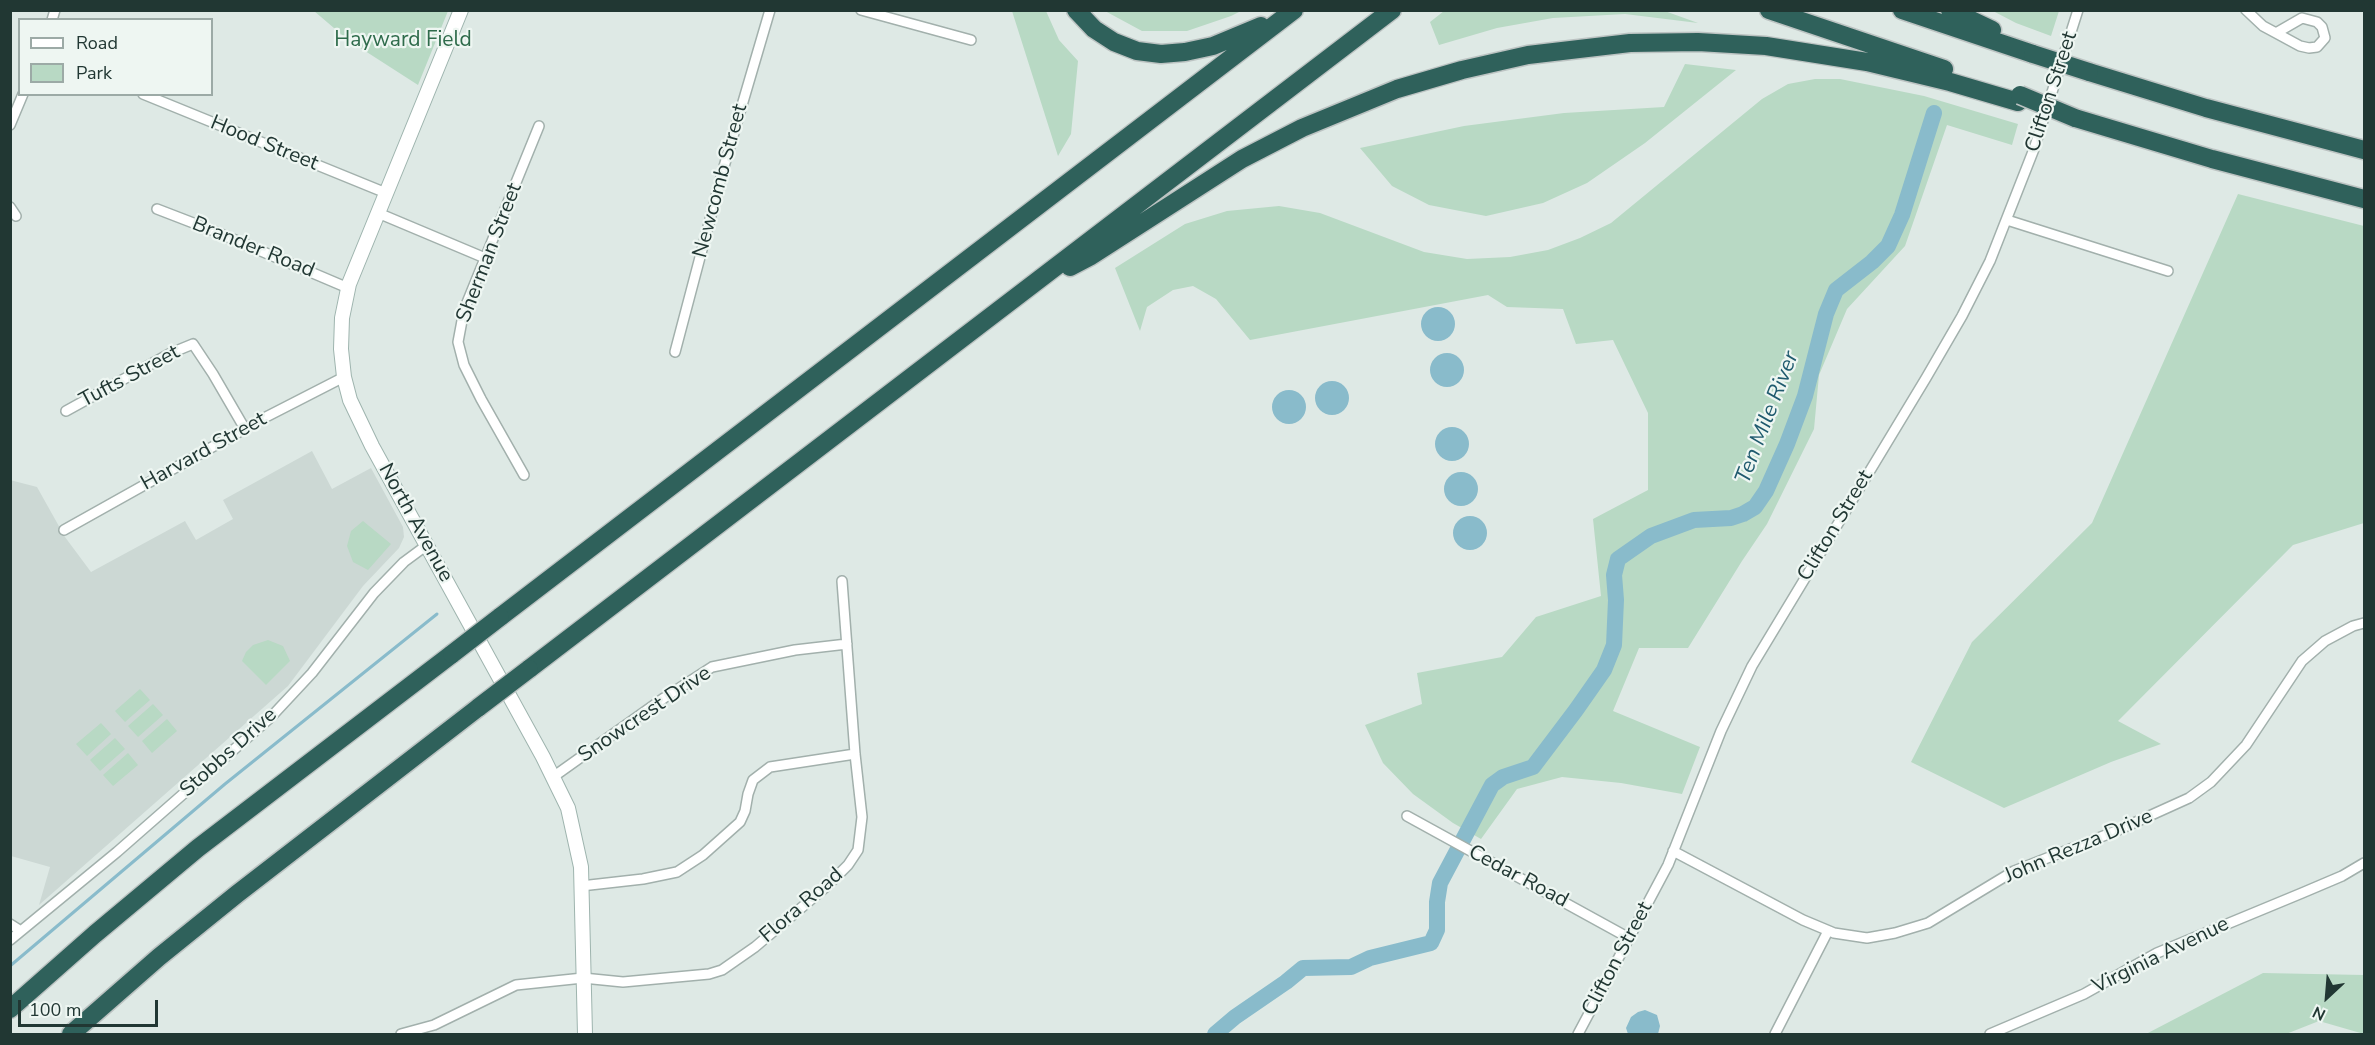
<!DOCTYPE html>
<html>
<head>
<meta charset="utf-8">
<style>
	body { margin:0 }
	#map { position:relative; width:2375px; height:1045px; overflow:hidden; background:#dee9e5; font-family:"Nunito Sans",sans-serif }
	canvas { display:block }
	.frame { position:absolute; inset:0; border:12px solid #213733; pointer-events:none }
	.legend { position:absolute; left:18px; top:18px; width:195px; height:78px; box-sizing:border-box; background:#eef6f2; border:2px solid #9caaa6; margin:0; padding:8px 10px; list-style:none; font-size:18px; color:#213733 }
	.legend li { display:flex; align-items:center; gap:12px; height:30px }
	.legend b { width:30px; border:2px solid #9caaa6 }
	.north { position:absolute; left:2297px; top:967px; width:60px; height:60px; -webkit-text-stroke:4px #eef6f2; paint-order:stroke; rotate:206deg; font-size:16px; font-weight:700; line-height:24px; text-align:center; color:#213733 }
	.north::after { content:''; display:block; margin:auto; width:21px; height:27px; background:#213733; clip-path:polygon(50% 0,100% 100%,50% 72%,0 100%) }
	.scale { position:absolute; left:18px; top:1000px; width:140px; height:27px; box-sizing:border-box; border:3px solid #213733; border-top:0; padding-left:8px; font-size:18px; line-height:21px; white-space:nowrap; color:#213733; -webkit-text-stroke:4px #eef6f2; paint-order:stroke }
</style>
</head>
<body>
<div id="map">
<canvas width="2375" height="1045"></canvas>
<div class="frame"></div>
<ul class="legend">
<li><b style="height:8px;background:#fff"></b>Road</li>
<li><b style="height:16px;background:#b8d9c4"></b>Park</li>
</ul>
<div class="north">N</div>
<div class="scale">100 m</div>
</div>
<script>
const context = document.querySelector('canvas').getContext('2d');
context.lineJoin = 'round';
function paint(path, color) { context.fillStyle = color; context.fill(path, 'evenodd'); }
const poly = rows => new Path2D(rows.map(r => 'M' + r).join(''));
function strokePath(path, color, width, dash) { context.strokeStyle = color; context.lineWidth = width; context.lineCap = dash ? 'butt' : 'round'; context.setLineDash(dash || []); context.stroke(path); }
function write(font, color, halo, rows, align = 'center') {
  context.font = font + ' "Nunito Sans",sans-serif'; context.lineWidth = 4.5; context.setLineDash([]); context.textBaseline = 'middle'; context.strokeStyle = halo; context.fillStyle = color; for (const [text, x, y, turn = 0] of rows) {
    context.save(); context.translate(x, y); context.rotate((+turn || 0) * Math.PI / 180); context.textAlign = isNaN(turn) ? turn : align; if (halo) context.strokeText(text, 0, 0); context.fillText(text, 0, 0); context.restore();
  }
}
paint(poly([
	[312,451,332,489,371,468,403,527,404,537,399,548,363,586,288,686,39,905,50,867,11,856,10,480,37,487,65,537,91,572,185,521,196,540,233,519,223,500]
]), '#ccd8d4');
paint(poly([
	[1662,10,1698,23,1625,14,1553,18,1497,28,1439,45,1430,22,1444,11],
	[314,11,448,11,418,85,348,40],
	[1012,11,1046,11,1059,40,1078,61,1071,134,1058,156],
	[1105,11,1104,11,1241,11,1231,16,1187,31,1142,31],
	[1993,11,2059,11,2051,36,2016,23],
	[1685,64,1736,70,1645,143,1587,183,1543,203,1486,216,1429,205,1392,186,1360,148,1464,126,1564,113,1664,107],
	[1815,79,1840,79,1924,96,2018,124,2012,145,1947,125,1905,246,1847,309,1819,375,1814,429,1767,524,1742,561,1688,648,1639,648,1613,711,1700,747,1682,794,1621,783,1562,777,1517,789,1481,839,1453,823,1413,794,1383,763,1365,725,1422,704,1417,673,1502,657,1536,617,1601,596,1593,519,1648,490,1648,413,1613,340,1576,344,1563,309,1507,307,1488,295,1250,340,1216,299,1193,286,1173,290,1147,307,1140,331,1115,268,1185,224,1227,211,1279,206,1320,213,1424,252,1467,259,1510,257,1548,250,1580,238,1611,223,1762,99,1788,84],
	[2238,194,2364,226,2364,523,2293,545,2118,721,2161,744,2111,762,2004,808,1911,762,1972,642,2092,523],
	[363,521,391,544,368,570,353,562,347,546,351,531],
	[268,640,283,646,290,661,266,685,242,661,246,652,253,645],
	[140,689,150,700,125,722,115,711],
	[153,704,163,715,138,737,128,726],
	[167,719,177,731,152,753,142,741],
	[101,723,111,734,87,756,76,744],
	[115,738,125,749,100,771,90,760],
	[128,753,138,765,113,786,103,775],
	[2263,973,2364,975,2364,1034,2319,1021,2286,1034,2146,1034]
]), '#b8d9c4');
paint(poly([
	'1421 324a17 17 0 1 1 34 0a17 17 0 1 1-34 0Z',
	'1430 370a17 17 0 1 1 34 0a17 17 0 1 1-34 0Z',
	'1315 398a17 17 0 1 1 34 0a17 17 0 1 1-34 0Z',
	'1272 407a17 17 0 1 1 34 0a17 17 0 1 1-34 0Z',
	'1435 444a17 17 0 1 1 34 0a17 17 0 1 1-34 0Z',
	'1444 489a17 17 0 1 1 34 0a17 17 0 1 1-34 0Z',
	'1453 533a17 17 0 1 1 34 0a17 17 0 1 1-34 0Z',
	[1645,1010,1657,1015,1660,1026,1658,1034,1628,1034,1626,1028,1631,1017,1638,1012]
]), '#89bbcb');
strokePath(poly([
	[10,966,225,784,437,614]
]), '#89bbcb', 3);
strokePath(poly([
	[1215,1034,1235,1017,1286,982,1303,968,1351,967,1370,958,1431,943,1437,930,1437,902,1440,883,1492,785,1503,777,1533,767,1576,710,1604,670,1614,645,1616,600,1614,575,1618,559,1651,536,1694,520,1731,518,1743,514,1755,507,1766,491,1787,444,1805,396,1826,314,1836,290,1872,262,1888,246,1902,215,1934,113]
]), '#89bbcb', 16);
const minor = poly([
	[861,10,971,40],
	[2246,10,2263,26,2276,33,2300,46,2309,48,2317,47,2325,38,2322,27,2317,22,2302,18,2276,33],
	[52,20,55,10],
	[143,94,386,193],
	[10,125,23,94],
	[10,207,16,216],
	[157,209,214,231,348,288],
	[378,213,485,258],
	[2007,220,2168,271],
	[675,352,723,170,770,10],
	[66,411,171,353,193,344,213,374,245,429],
	[524,475,481,399,464,365,458,342,464,310,539,126],
	[64,530,264,418,344,377],
	[553,777,664,698,712,667,795,650,847,644],
	[1407,816,1629,938],
	[1673,851,1803,920,1834,933,1867,938,1895,933,1928,923,2014,871,2116,831,2189,798,2211,782,2246,745,2302,661,2325,641,2353,626,2364,623],
	[581,886,643,879,677,872,703,855,740,822,745,811,748,794,753,780,770,767,855,754],
	[10,924,21,931],
	[10,940,117,852,271,717,312,673,374,593,404,562,427,545],
	[401,1034,434,1025,516,985,583,978,623,982,709,974,722,970,755,947,827,886,848,865,858,850,862,817,855,754,842,581],
	[1578,1034,1668,865,1721,731,1752,666,1926,378,1962,316,1990,261,2034,149,2078,10],
	[1775,1034,1828,931],
	[1990,1034,2084,994,2157,953,2302,893,2342,876,2364,863]
]);
const secondary = poly([
	[461,10,349,284,342,318,341,349,344,377,350,400,372,446,543,757,568,808,581,867,585,1034]
]);
const motorway = poly([
	[1076,10,1094,29,1114,42,1137,51,1161,54,1185,52,1213,46,1261,26],
	[1769,10,1944,69],
	[1902,10,2033,54],
	[1950,10,1992,30],
	[2089,72,2206,108,2364,150],
	[2075,118,2212,159,2364,199],
	[1070,267,1091,256,1242,159,1302,128,1397,89,1462,70,1528,55,1630,43,1698,42,1766,46,1867,62,1950,82,2018,102],
	[500,617,1294,10],
	[529,669,1392,10],
	[10,1009,95,934,198,848,452,654],
	[71,1034,159,957,237,894,479,707]
]);
strokePath(minor, '#a2b0ac', 12);
strokePath(secondary, '#9eb4ae', 16);
strokePath(motorway, '#bcc3c2', 21);
strokePath(minor, '#fff', 9);
strokePath(secondary, '#fff', 14);
strokePath(motorway, '#2f615b', 18);
const motorwayBridge = poly([
	[2033,54,2089,72],
	[2020,95,2075,118],
	[452,654,500,617],
	[479,707,529,669]
]);
strokePath(motorwayBridge, '#bcc3c2', 21, []);
strokePath(motorwayBridge, '#2f615b', 18);
write('21px', '#2e6b4b', '#eef6f2', [
	["Hayward Field",403,41]
]);
write('21px', '#213733', '#eef6f2', [
	["Clifton Street",2052,92,-72],
	["Hood Street",264,144,22],
	["Newcomb Street",721,181,-75],
	["Brander Road",253,248,22],
	["Sherman Street",490,253,-69],
	["Tufts Street",130,377,-28],
	["Harvard Street",204,452,-29],
	["North Avenue",415,523,61],
	["Clifton Street",1836,526,-59],
	["Snowcrest Drive",645,715,-34],
	["Stobbs Drive",229,753,-42],
	["John Rezza Drive",2079,847,-23],
	["Cedar Road",1518,877,28],
	["Flora Road",802,906,-41],
	["Virginia Avenue",2161,956,-26],
	["Clifton Street",1618,959,-62]
]);
write('italic 22px', '#1f5a6e', '#eef6f2', [
	["Ten Mile River",1768,418,-69]
]);
</script>
</body>
</html>
